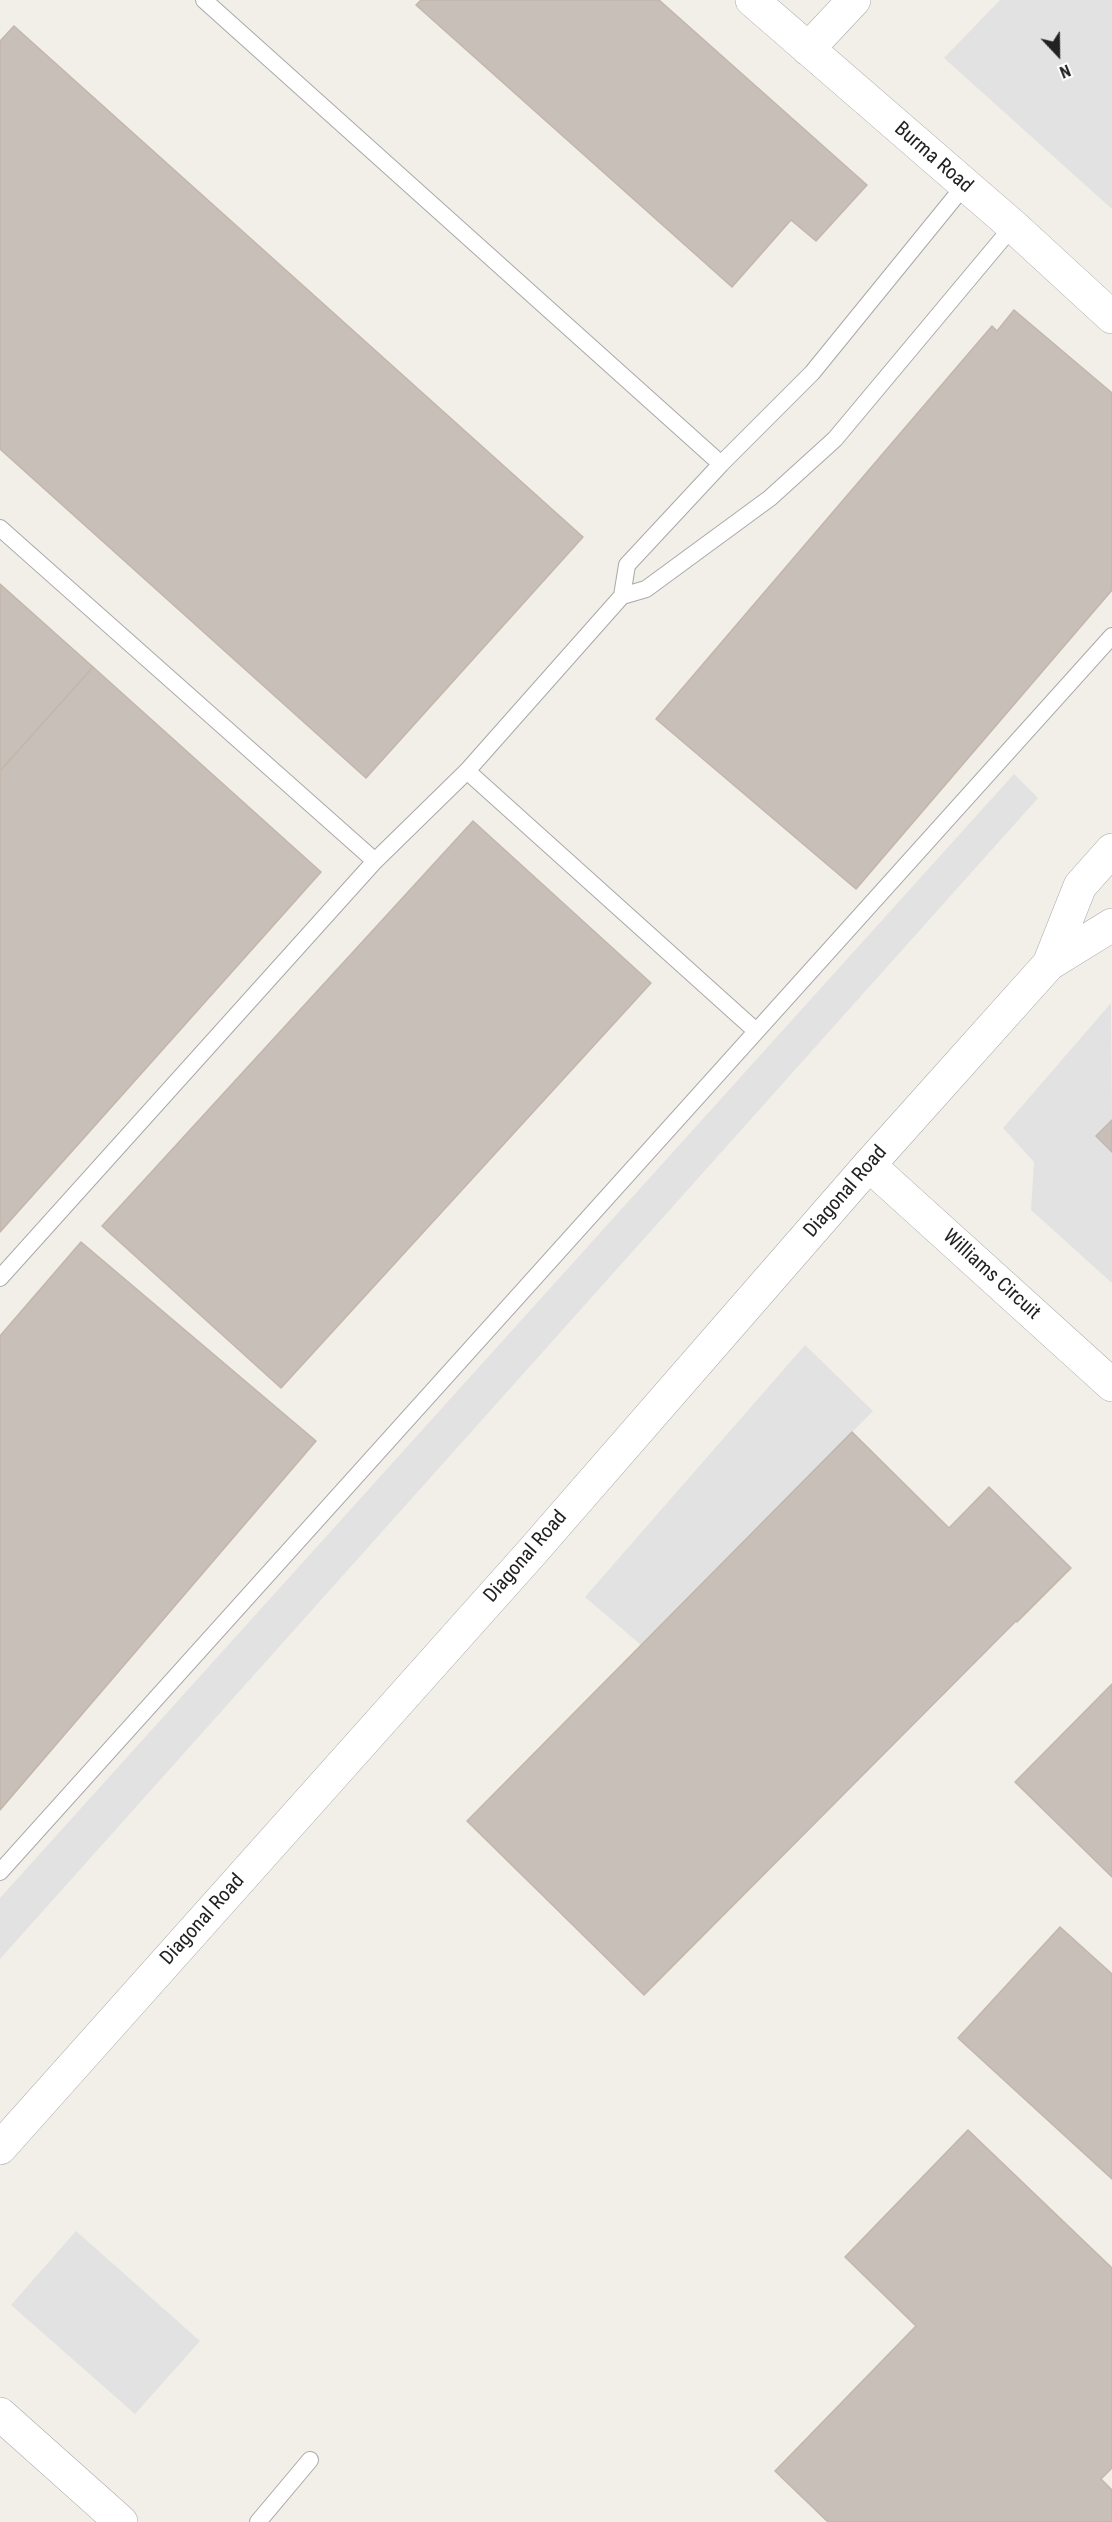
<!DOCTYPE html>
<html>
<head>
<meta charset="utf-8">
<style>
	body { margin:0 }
	#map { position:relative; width:1112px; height:2522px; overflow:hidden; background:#f2efe9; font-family:"Roboto Condensed",sans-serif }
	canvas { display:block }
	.north { position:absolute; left:1028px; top:24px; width:60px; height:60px; -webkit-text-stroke:4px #fff; paint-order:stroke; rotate:158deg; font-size:16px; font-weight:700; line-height:24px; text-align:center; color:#222 }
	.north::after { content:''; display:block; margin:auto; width:21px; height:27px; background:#222; clip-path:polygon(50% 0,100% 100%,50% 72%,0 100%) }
</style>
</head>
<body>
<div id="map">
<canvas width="1112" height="2522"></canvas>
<div class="north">N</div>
</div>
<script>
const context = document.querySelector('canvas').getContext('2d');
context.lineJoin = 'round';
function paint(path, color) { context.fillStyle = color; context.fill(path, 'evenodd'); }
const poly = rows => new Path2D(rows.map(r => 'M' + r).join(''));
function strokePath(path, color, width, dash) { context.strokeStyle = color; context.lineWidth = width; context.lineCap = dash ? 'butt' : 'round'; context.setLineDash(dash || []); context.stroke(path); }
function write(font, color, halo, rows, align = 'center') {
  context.font = font + ' "Roboto Condensed",sans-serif'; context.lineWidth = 4.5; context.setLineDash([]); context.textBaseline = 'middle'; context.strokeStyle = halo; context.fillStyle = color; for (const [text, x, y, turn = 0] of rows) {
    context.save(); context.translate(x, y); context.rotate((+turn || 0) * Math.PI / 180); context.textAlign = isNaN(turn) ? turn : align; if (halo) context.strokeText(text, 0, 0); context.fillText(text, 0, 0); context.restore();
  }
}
paint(poly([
	[1000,0,1112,0,1112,209,944,58],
	[1014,774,1038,798,0,1959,0,1898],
	[1111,1003,1112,1120,1096,1136,1112,1152,1112,1283,1031,1210,1034,1162,1003,1128],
	[805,1345,873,1411,641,1645,585,1597],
	[76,2231,200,2341,135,2414,11,2305]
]), '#e2e2e2');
const building = poly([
	[421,0,659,0,867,185,816,241,791,220,732,287,416,5,421,0],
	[14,26,583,537,366,778,0,449,0,41,14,26],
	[1014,310,1112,393,1112,590,856,889,656,719,992,326,997,331,1014,310],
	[0,584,93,667,0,771,0,584],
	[93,667,321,872,0,1232,0,771,93,667],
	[473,821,651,983,281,1388,102,1226,473,821],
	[1112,1120,1112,1152,1096,1136,1112,1120],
	[81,1242,316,1441,0,1810,0,1336,81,1242],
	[852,1432,949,1528,989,1487,1071,1568,1017,1622,1016,1621,644,1995,467,1821,852,1432],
	[1112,1684,1112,1877,1015,1782,1112,1684],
	[1060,1927,1112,1974,1112,2179,958,2038,1060,1927],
	[968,2130,1112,2268,1112,2468,1101,2479,1112,2490,1112,2522,828,2522,775,2471,916,2326,845,2257,968,2130]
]);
paint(building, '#c7bfb8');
strokePath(building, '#c4b6ab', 1.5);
const service = poly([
	[204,0,721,464],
	[0,528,375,861],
	[622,596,646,589,770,498,835,439,1013,226],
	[467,771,756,1031],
	[0,1278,375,861,467,771,622,596,627,565,721,464,812,373,964,186],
	[0,1872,1112,636],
	[258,2522,310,2460]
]);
const minor = poly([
	[752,0,1013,226,1112,317],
	[808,49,854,0],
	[869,1165,1112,1385],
	[0,2414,121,2522]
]);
const tertiary = poly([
	[1049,964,1080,886,1112,850],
	[0,2148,532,1552,869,1165,1049,964,1112,925]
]);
strokePath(service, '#a9a9a9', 18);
strokePath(minor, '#a9a9a9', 34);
strokePath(tertiary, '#a9a9a9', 34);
strokePath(service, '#fff', 16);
strokePath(minor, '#fff', 33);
strokePath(tertiary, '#fff', 33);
write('20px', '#222', '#fff', [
	["Burma Road",933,158,41],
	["Diagonal Road",846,1192,-49],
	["Williams Circuit",991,1275,42],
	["Diagonal Road",526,1557,-49],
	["Diagonal Road",203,1920,-48]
]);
</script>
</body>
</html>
